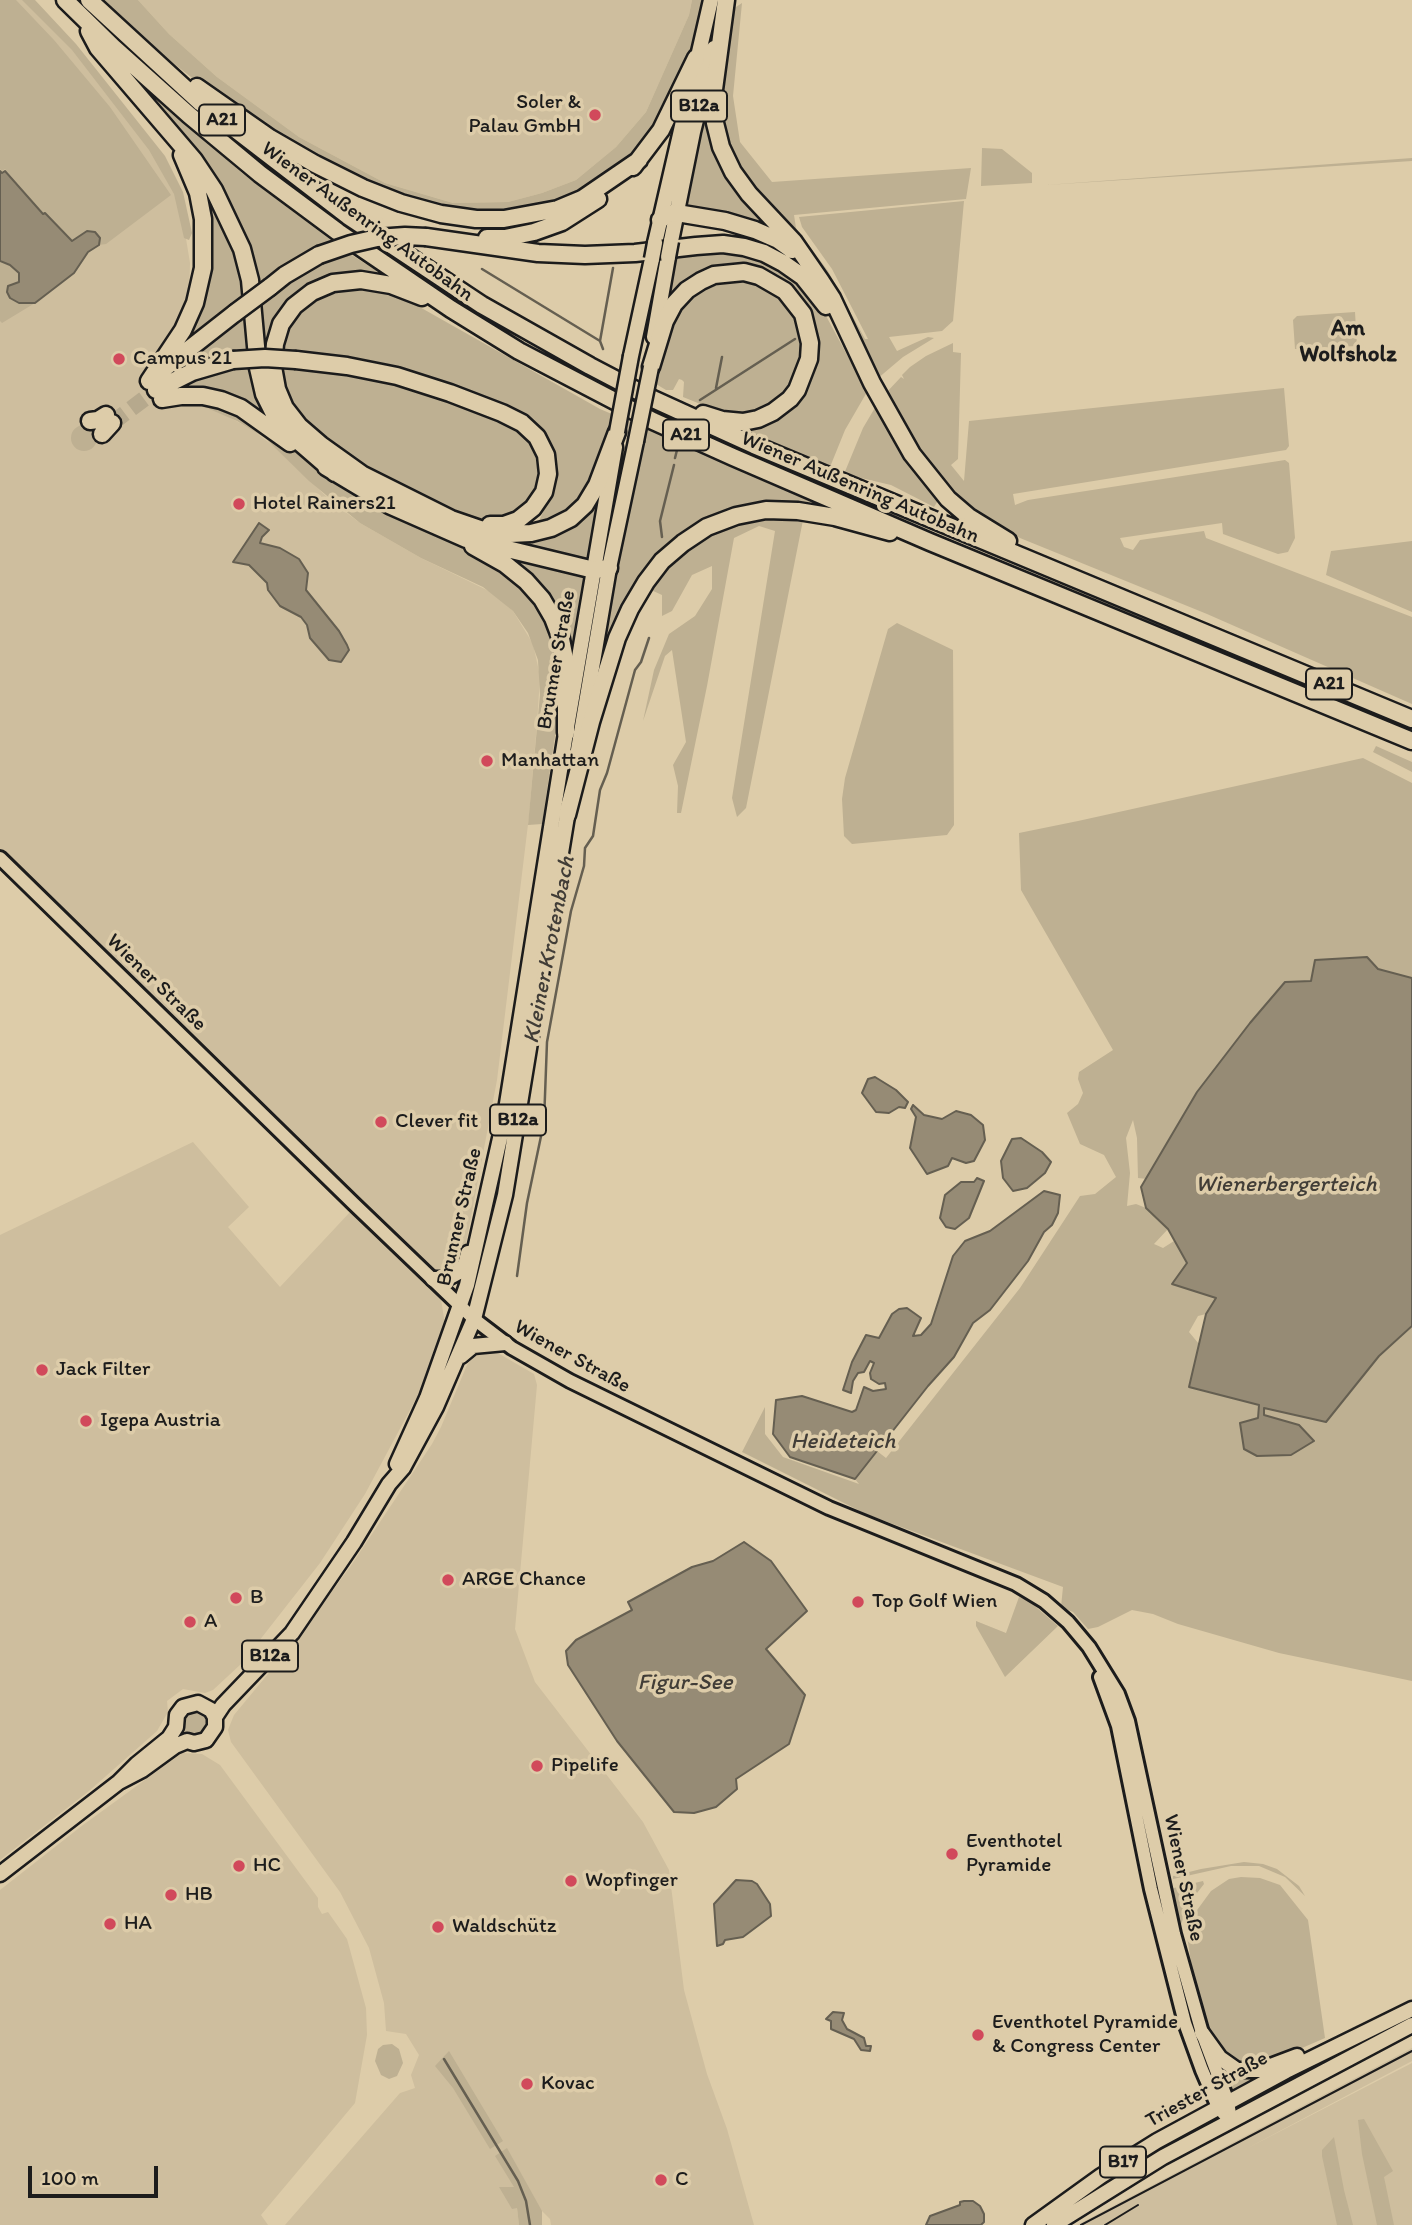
<!DOCTYPE html>
<html>
<head>
<meta charset="utf-8">
<style>
	body { margin:0 }
	#map { position:relative; width:1412px; height:2225px; overflow:hidden; background:#ddcca9; font-family:Itim,sans-serif }
	canvas { display:block }
	.scale { position:absolute; left:28px; top:2166px; width:130px; height:32px; box-sizing:border-box; border:4px solid #1c1c1c; border-top:0; padding-left:9px; font-size:21px; line-height:24px; white-space:nowrap; color:#1c1c1c; -webkit-text-stroke:5px #ddcca9; paint-order:stroke }
</style>
</head>
<body>
<div id="map">
<canvas width="1412" height="2225"></canvas>
<div class="scale">100 m</div>
</div>
<script>
const context = document.querySelector('canvas').getContext('2d');
context.lineJoin = 'round';
function paint(path, color) { context.fillStyle = color; context.fill(path, 'evenodd'); }
const poly = rows => new Path2D(rows.map(r => 'M' + r).join(''));
function strokePath(path, color, width, dash) { context.strokeStyle = color; context.lineWidth = width; context.lineCap = dash ? 'butt' : 'round'; context.setLineDash(dash || []); context.stroke(path); }
function write(font, color, halo, rows, align = 'center') {
  context.font = font + ' Itim,sans-serif'; context.lineWidth = 7; context.setLineDash([]); context.textBaseline = 'middle'; context.strokeStyle = halo; context.fillStyle = color; for (const [text, x, y, turn = 0] of rows) {
    context.save(); context.translate(x, y); context.rotate((+turn || 0) * Math.PI / 180); context.textAlign = isNaN(turn) ? turn : align; if (halo) context.strokeText(text, 0, 0); context.fillText(text, 0, 0); context.restore();
  }
}
paint(poly([
	[0,0,31,0,56,25,165,167,181,208,190,263,189,300,176,331,144,375,170,408,192,405,207,408,220,412,254,431,276,448,331,501,360,523,421,558,493,593,513,611,533,644,540,676,537,724,529,816,497,1080,463,1259,458,1267,442,1274,435,1270,168,1015,0,850],
	[138,0,692,0,689,15,646,112,616,147,576,180,542,193,508,202,453,203,385,183,299,137,217,77,169,34],
	[193,1142,249,1207,228,1227,280,1287,351,1211,441,1299,445,1325,426,1380,365,1494,320,1563,241,1664,213,1690,205,1693,183,1689,167,1701,168,1712,157,1731,89,1791,0,1860,0,1235],
	[486,1351,496,1352,534,1374,537,1385,515,1629,535,1682,643,1822,669,1870,684,1990,707,2074,727,2129,754,2225,551,2225,550,2219,542,2211,517,2208,519,2225,285,2225,400,2093,415,2088,411,2075,419,2055,406,2034,386,2031,384,2003,369,1948,340,1892,231,1742,228,1730,234,1715,292,1645,350,1567,432,1444,441,1427,467,1365,477,1353],
	[182,1753,202,1754,220,1765,318,1898,318,1907,322,1914,328,1912,347,1939,366,2008,367,2035,355,2103,261,2215,268,2225,0,2225,0,1890,83,1825],
	[1412,2048,1412,2061,1242,2151,1412,2063,1412,2225,1077,2225]
]), '#cebe9e');
paint(poly([
	[0,0,16,0,54,40,110,107,171,195,106,244,99,245,99,237,72,241,29,199,30,198,5,169,2,171,0,169],
	[22,0,35,0,76,44,165,156,183,192,192,233,189,240,184,238,174,194,149,150,72,50],
	[102,0,138,0,169,34,217,77,299,137,385,183,453,203,508,202,542,193,576,180,616,147,646,112,689,15,692,0,706,0,689,56,666,110,644,143,618,170,587,189,544,207,489,213,431,207,375,189,290,145,209,91,137,35],
	[742,3,733,96,740,142,772,182,971,168,966,199,794,215,796,228,828,271,865,339,868,339,832,269,802,227,799,217,964,201,953,321,942,331,889,337,897,351,928,337,934,338,903,357,877,379,792,230,743,175,730,153,722,127,718,103,722,68,733,9],
	[147,89,242,173,336,244,256,292,247,248,146,92],
	[708,98,712,127,777,231,682,208],
	[982,148,1002,149,1032,173,1032,183,981,186],
	[1412,158,1412,161,1046,185],
	[193,170,227,223,249,297,170,360,207,270],
	[736,251,777,266,803,286,825,314,867,392,845,430,830,467,738,428,766,422,811,373,802,300,736,267,667,302,677,257],
	[347,252,391,280,363,276,333,279,310,289,292,303,277,323,270,343,268,366,272,391,281,410,295,428,327,456,400,500,437,517,488,534,509,538,534,537,555,532,574,521,589,508,598,493,603,492,587,564,502,544,436,521,398,504,325,459,292,430,268,392,262,368,258,301,306,268],
	[0,261,10,265,19,273,19,303,35,303,2,323,0,321],
	[744,278,781,294,799,317,804,351,793,385,776,404,755,415,730,416,683,397,684,382,682,380,679,379,673,390,666,390,656,384,671,319,687,298,707,281],
	[336,287,375,287,402,297,600,409,814,500,812,506,783,502,748,506,665,553,594,691,606,623,644,444,608,428,603,453,593,482,577,506,557,521,537,525,555,487,557,462,546,438,412,374,358,360,277,353,281,337,299,308],
	[250,307,254,354,151,384],
	[1355,312,1357,346,1295,349,1293,320,1297,316],
	[953,343,953,352,961,353,958,459,951,465,964,481,969,421,1284,388,1289,446,1286,450,1013,494,1015,505,1028,500,1285,460,1289,463,1295,538,1288,552,1278,554,1223,534,1222,523,1120,538,1124,547,1133,550,1140,540,1204,531,1206,538,1412,617,1412,704,1207,614,1020,538,985,521,955,498,922,460,885,394,901,377,904,379,902,375,910,367,926,356],
	[254,363,278,429,242,406,160,396,204,372],
	[277,365,396,381,500,417,534,440,544,473,531,505,503,521,477,520,440,508,372,473,324,442,289,406],
	[188,399,222,405,259,426,354,492,499,565,537,599,558,643,561,696,542,824,528,825,540,695,538,660,528,633,513,611,483,587,421,558,360,523,309,481,265,438,237,421,207,408,192,405,170,408,164,401],
	[876,406,903,456,939,499,934,507,891,485,844,474,863,428],
	'71 438a13 13 0 1 1 26 0a13 13 0 1 1-26 0Z',
	[756,520,803,520,746,808,737,817,732,798,775,531,759,526,734,538,707,686,681,813,677,813,678,786,673,765,686,742,672,650,665,656,643,721,654,670,669,634,695,616,712,589,712,566,692,575,672,611,662,616,662,595,649,589,663,569,687,550,724,529],
	[1412,541,1412,612,1326,575,1331,551],
	[500,553,584,573,587,577,572,668,565,639],
	[897,623,953,650,954,825,947,835,852,844,844,836,842,799,845,778,888,629],
	[1376,746,1412,762,1412,772,1373,752],
	[1363,758,1412,783,1412,978,1378,969,1311,981,1250,1023,1197,1092,1147,1179,1138,1178,1137,1138,1133,1120,1126,1138,1130,1173,1127,1206,1136,1204,1146,1208,1168,1229,1154,1244,1163,1248,1174,1241,1187,1263,1172,1284,1216,1298,1206,1314,1198,1316,1189,1332,1199,1344,1189,1387,1260,1405,1258,1418,1299,1425,1264,1415,1264,1407,1326,1422,1379,1356,1412,1326,1412,1681,1279,1653,1178,1624,1153,1614,1132,1610,1098,1627,1088,1629,1073,1612,1061,1607,1063,1587,866,1514,742,1452,765,1407,765,1434,783,1457,859,1484,855,1479,877,1451,886,1458,1020,1288,1080,1196,1095,1194,1116,1177,1104,1155,1080,1144,1067,1113,1078,1104,1083,1093,1078,1079,1079,1072,1113,1050,1021,890,1019,833,1078,821],
	[1019,1597,1029,1601,1058,1626,1005,1677,976,1626,976,1621,1006,1633],
	[201,1709,211,1720,205,1735,189,1737,182,1728,184,1714],
	[1244,1862,1263,1864,1277,1869,1299,1886,1305,1896,1285,1877,1259,1866,1231,1866,1173,1879,1173,1876,1201,1869],
	[1241,1877,1260,1878,1280,1885,1308,1920,1325,2038,1263,2065,1251,2067,1233,2062,1216,2045,1205,2018,1193,1976,1187,1936,1192,1917,1211,1891,1229,1879],
	[1203,1881,1204,1884,1187,1906,1180,1928,1178,1929,1170,1889],
	[1412,2016,1412,2019,1242,2108,1236,2103],
	[392,2044,399,2049,403,2063,397,2076,389,2079,381,2075,375,2061,378,2049,383,2045],
	[449,2051,503,2141,490,2149,453,2088,435,2066],
	[1217,2062,1276,2070,1230,2094],
	[1364,2119,1393,2171,1384,2177,1394,2225,1377,2225,1362,2154,1358,2120],
	[1334,2137,1344,2190,1353,2225,1337,2225,1322,2156,1322,2150],
	[507,2148,542,2211,542,2225,519,2225,517,2208,512,2209,499,2187,514,2187,495,2156]
]), '#beb092');
const water = poly([
	[0,171,2,173,5,171,43,214,45,213,72,241,87,231,95,232,100,238,99,245,88,252,74,273,35,303,19,303,10,298,7,292,8,286,19,282,19,273,10,265,0,261,0,171],
	[259,523,269,530,262,537,260,543,280,548,299,559,308,573,306,590,339,631,347,645,349,650,341,662,329,660,310,638,307,625,301,617,280,606,268,590,267,583,249,565,233,562,259,523],
	[1367,957,1378,969,1412,978,1412,1326,1379,1356,1326,1422,1264,1408,1264,1415,1299,1425,1314,1441,1291,1455,1257,1456,1244,1449,1240,1423,1258,1418,1259,1405,1189,1387,1206,1314,1216,1298,1172,1284,1187,1263,1168,1229,1146,1208,1141,1187,1197,1092,1250,1023,1285,982,1311,981,1315,960,1367,957],
	[875,1077,896,1090,908,1102,905,1108,899,1107,889,1113,876,1112,862,1093,868,1079,875,1077],
	[913,1105,924,1115,942,1119,956,1111,971,1115,983,1125,985,1140,974,1161,966,1163,952,1158,948,1166,927,1174,910,1148,916,1117,911,1109,913,1105],
	[1021,1138,1042,1152,1051,1162,1045,1173,1027,1188,1013,1191,1003,1178,1001,1161,1012,1139,1021,1138],
	[977,1178,984,1181,969,1218,955,1229,946,1227,940,1218,945,1195,961,1182,974,1182,977,1178],
	[1044,1191,1060,1195,1058,1213,1052,1225,1044,1232,1028,1261,990,1310,973,1323,954,1357,928,1386,855,1479,790,1457,773,1434,776,1400,802,1396,852,1412,856,1410,864,1387,873,1391,886,1389,885,1383,879,1384,871,1379,870,1373,874,1363,870,1361,864,1372,858,1373,853,1381,851,1393,843,1390,852,1362,866,1335,879,1338,892,1314,899,1309,907,1308,921,1318,913,1336,921,1335,931,1324,953,1256,965,1241,990,1231,1044,1191],
	[744,1542,771,1561,807,1611,766,1649,805,1695,789,1744,736,1779,737,1789,716,1807,694,1813,674,1812,617,1741,568,1665,566,1651,576,1640,632,1610,628,1602,692,1567,713,1561,744,1542],
	[736,1880,752,1881,757,1884,770,1904,771,1916,743,1937,725,1940,723,1944,717,1946,714,1904,736,1880],
	[833,2012,844,2013,842,2020,847,2029,864,2038,866,2046,871,2046,870,2051,861,2050,854,2039,831,2029,831,2021,826,2019,833,2012],
	[964,2201,973,2201,980,2206,984,2214,984,2222,981,2225,926,2225,930,2216,960,2205,960,2202,964,2201]
]);
paint(water, '#968b75');
strokePath(water, '#655f51', 2);
strokePath(poly([
	[482,269,600,341],
	[603,349,600,341,613,268],
	[716,388,722,357],
	[700,400,795,339],
	[675,458,677,450],
	[662,537,660,521,674,465],
	[517,1276,527,1203,544,1122,547,1042,571,911,584,866,585,848,593,836,600,790,607,773,635,670,641,662,649,638],
	[444,2059,518,2181,526,2201,530,2225]
]), '#655f51', 2.5);
strokePath(poly([
	[112,423,156,390]
]), '#b6a98d', 16, [16, 8]);
const secondary = poly([
	[0,858,354,1204,474,1319,512,1348,570,1381,829,1508,1016,1584,1044,1601,1068,1622,1089,1647,1118,1694,1128,1721,1174,1934,1202,2033,1228,2102,1231,2120],
	[1100,1677,1118,1726,1151,1889,1185,2023,1202,2070,1218,2107,1225,2115]
]);
const primary = poly([
	[671,241,693,132,714,48],
	[655,243,711,0],
	[654,337,668,257],
	[631,356,652,259],
	[578,750,609,568,636,441],
	[433,1279,446,1279,457,1273,465,1265,468,1253],
	[461,1356,473,1346,505,1343],
	[397,1464,427,1398,467,1285,505,1116,566,733,615,447],
	[215,1717,223,1705,292,1633,354,1542,389,1484,403,1468,436,1407,474,1319,505,1195,569,804],
	[0,1874,119,1782,137,1764,169,1738,176,1727,177,1715,183,1707,198,1703,211,1710,215,1717,215,1727,206,1740,194,1743,187,1741,175,1746,142,1770,119,1782],
	[1202,2033,1220,2058,1237,2070,1260,2070,1297,2056],
	[1033,2225,1101,2176,1157,2141,1286,2071,1412,2009],
	[1054,2225,1163,2157,1412,2025]
]);
const motorway = poly([
	[65,0,113,47,189,115,260,174,338,232,451,309,519,351,653,421,733,457,930,542,1412,741],
	[89,0,201,103,348,216,482,305,590,366,653,399,754,445,1412,719],
	[726,0,713,97,715,123,721,147,733,172,749,194,794,242,821,281,832,298,872,383,912,454,948,499,969,517,1008,541],
	[89,31,98,48,194,160,214,190,242,249,250,280,258,368,264,394,275,416,290,434,335,473],
	[197,87,270,138,315,164,363,188,401,203,441,214,476,219,504,219,558,209,582,199,639,160],
	[633,167,661,130,696,58],
	[660,220,668,214,677,213,725,221,755,230,778,240,792,250],
	[426,237,538,253,585,255,635,253,696,246,723,244,744,247,764,253,783,263,803,277,826,306],
	[487,238,505,238,534,232,562,222,598,199],
	[270,287,285,275,319,255],
	[422,297,391,285,361,280,333,283,312,292,294,306,281,324,275,344,273,367,277,389,285,408,299,426,321,445,363,475,451,519,486,531,510,534,531,533,551,528,571,518,585,505,597,485,617,432],
	[296,360,347,366,397,376,450,393,502,413,522,423,537,437,546,455,548,474,544,492,533,508,518,520,504,525,490,525],
	[651,367,665,321,674,304,687,290,701,281,714,275,744,272,759,276,785,291,803,314,810,343,809,359,797,390,790,399,773,412,758,419,743,422,722,420,703,414],
	[161,371,235,313],
	[149,381,183,330,195,303,203,268,203,219,198,193,182,155],
	[156,390,192,372,233,360],
	[162,399,181,396,203,396,221,400,241,408,290,443],
	[90,421,98,420,106,415],
	[102,434,112,423],
	[326,467,391,506,466,539,594,570,609,568],
	[473,546,505,564,526,581,542,599,553,618,561,639,566,664,566,733],
	[567,815,591,722,617,638,630,609,646,582,662,561,683,543,707,527,736,516,766,510,798,511,835,517,890,532]
]);
strokePath(secondary, '#1c1c1c', 18);
strokePath(primary, '#1c1c1c', 19);
strokePath(motorway, '#1c1c1c', 21);
strokePath(secondary, '#ddcca9', 12);
strokePath(primary, '#ddcca9', 14);
strokePath(motorway, '#ddcca9', 16);
strokePath(poly([
	[1081,2225,1412,2051],
	[1105,2225,1138,2205]
]), '#1c1c1c', 2);
const primaryBridge = poly([
	[668,257,671,241],
	[652,259,655,243],
	[617,432,631,356],
	[636,441,651,367]
]);
const motorwayBridge = poly([
	[319,255,351,244,377,238,405,236,426,237],
	[235,313,270,287],
	[233,360,265,358,296,360]
]);
strokePath(primaryBridge, '#1c1c1c', 19, []);
strokePath(motorwayBridge, '#1c1c1c', 21, []);
strokePath(primaryBridge, '#ddcca9', 14);
strokePath(motorwayBridge, '#ddcca9', 16);
for (const [x, y, r, color] of [
	[595,115,7,"#d1495b"],
	[119,359,7,"#d1495b"],
	[239,504,7,"#d1495b"],
	[487,761,7,"#d1495b"],
	[381,1122,7,"#d1495b"],
	[42,1370,7,"#d1495b"],
	[86,1421,7,"#d1495b"],
	[448,1580,7,"#d1495b"],
	[236,1598,7,"#d1495b"],
	[858,1602,7,"#d1495b"],
	[190,1622,7,"#d1495b"],
	[537,1766,7,"#d1495b"],
	[952,1854,7,"#d1495b"],
	[239,1866,7,"#d1495b"],
	[571,1881,7,"#d1495b"],
	[171,1895,7,"#d1495b"],
	[110,1924,7,"#d1495b"],
	[438,1927,7,"#d1495b"],
	[978,2035,7,"#d1495b"],
	[527,2084,7,"#d1495b"],
	[661,2180,7,"#d1495b"]
]) { const dot = new Path2D(); dot.arc(x, y, r, 0, 2 * Math.PI); context.fillStyle = color; context.fill(dot); strokePath(dot, '#ddcca9', 2.5); }
for (const [x, y, w] of [
	[699,106,56],
	[222,120,46],
	[686,435,46],
	[1329,684,46],
	[518,1120,56],
	[270,1656,56],
	[1123,2162,46]
]) { const box = new Path2D(); box.roundRect(x - w / 2, y - 15.5, w, 31, 5); context.fillStyle = '#ddcca9'; context.fill(box); strokePath(box, '#1c1c1c', 2); }
write('bold 19px', '#1c1c1c', null, [
	["B12a",699,106],
	["A21",222,120],
	["A21",686,435],
	["A21",1329,684],
	["B12a",518,1120],
	["B12a",270,1656],
	["B17",1123,2162]
]);
write('21px', '#1c1c1c', '#ddcca9', [
	["Soler &",581,103,"right"],
	["Palau GmbH",581,127,"right"],
	["Campus 21",133,359],
	["Hotel Rainers21",253,504],
	["Manhattan",501,761],
	["Clever fit",395,1122],
	["Jack Filter",56,1370],
	["Igepa Austria",100,1421],
	["ARGE Chance",462,1580],
	["B",250,1598],
	["Top Golf Wien",872,1602],
	["A",204,1622],
	["Pipelife",551,1766],
	["Eventhotel",966,1842],
	["Pyramide",966,1866],
	["HC",253,1866],
	["Wopfinger",585,1881],
	["HB",185,1895],
	["HA",124,1924],
	["Waldschütz",452,1927],
	["Eventhotel Pyramide",992,2023],
	["& Congress Center",992,2047],
	["Kovac",541,2084],
	["C",675,2180]
], 'left');
write('21px', '#1c1c1c', '#ddcca9', [
	["Wiener Außenring Autobahn",367,222,36],
	["Wiener Außenring Autobahn",860,488,23],
	["Brunner Straße",557,660,-80],
	["Wiener Straße",156,983,44],
	["Brunner Straße",460,1217,-77],
	["Wiener Straße",572,1357,29],
	["Wiener Straße",1183,1878,78],
	["Triester Straße",1207,2090,-29]
]);
write('bold 23px', '#1c1c1c', '#ddcca9', [
	["Am",1348,329],
	["Wolfsholz",1348,355]
]);
write('italic 23px', '#413d37', '#ddcca9', [
	["Kleiner Krotenbach",550,950,-79],
	["Wienerbergerteich",1286,1185],
	["Heideteich",843,1442],
	["Figur-See",685,1683]
]);
</script>
</body>
</html>
